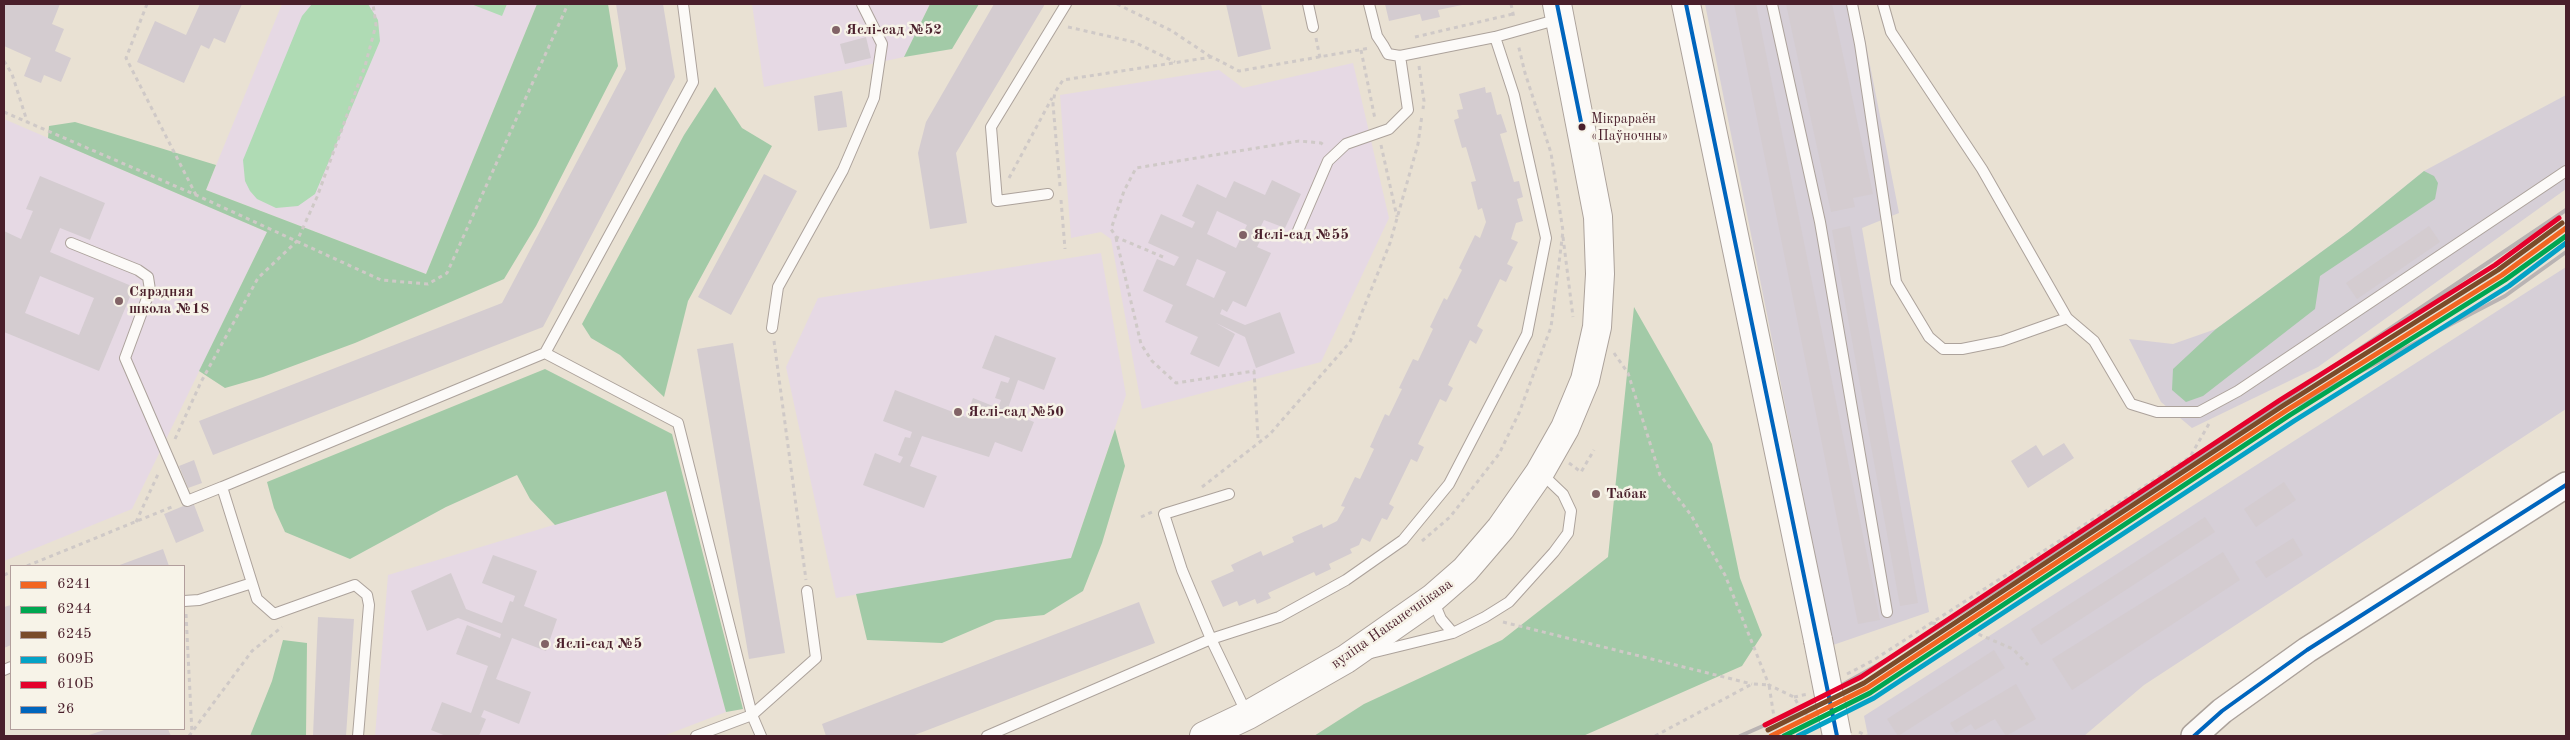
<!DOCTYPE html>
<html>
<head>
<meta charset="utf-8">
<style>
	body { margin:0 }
	#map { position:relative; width:2570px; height:740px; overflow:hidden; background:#e9e1d3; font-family:"Old Standard TT",serif }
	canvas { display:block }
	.frame { position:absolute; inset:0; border:5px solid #4a1f2b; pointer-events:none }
	.legend { position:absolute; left:10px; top:565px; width:175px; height:165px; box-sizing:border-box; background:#f7f3e8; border:1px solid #b29e9c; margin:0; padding:6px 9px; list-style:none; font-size:15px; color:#4a1f2b }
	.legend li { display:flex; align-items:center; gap:10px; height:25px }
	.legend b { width:25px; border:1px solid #b29e9c }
</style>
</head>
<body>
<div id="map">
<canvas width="2570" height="740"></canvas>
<div class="frame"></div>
<ul class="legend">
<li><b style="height:6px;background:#f26522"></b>6241</li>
<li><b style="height:6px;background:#00a651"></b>6244</li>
<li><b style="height:6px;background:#7a4b2a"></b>6245</li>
<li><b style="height:6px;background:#04a2c6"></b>609Б</li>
<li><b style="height:6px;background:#e4002b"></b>610Б</li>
<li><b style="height:6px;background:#0065bd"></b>26</li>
</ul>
</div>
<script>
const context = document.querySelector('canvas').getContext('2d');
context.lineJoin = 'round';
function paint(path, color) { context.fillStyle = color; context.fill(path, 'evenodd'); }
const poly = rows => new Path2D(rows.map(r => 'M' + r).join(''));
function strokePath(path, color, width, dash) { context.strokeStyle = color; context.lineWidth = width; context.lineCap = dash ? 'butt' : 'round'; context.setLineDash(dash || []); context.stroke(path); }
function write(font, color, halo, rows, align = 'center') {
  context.font = font + ' "Old Standard TT",serif'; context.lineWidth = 5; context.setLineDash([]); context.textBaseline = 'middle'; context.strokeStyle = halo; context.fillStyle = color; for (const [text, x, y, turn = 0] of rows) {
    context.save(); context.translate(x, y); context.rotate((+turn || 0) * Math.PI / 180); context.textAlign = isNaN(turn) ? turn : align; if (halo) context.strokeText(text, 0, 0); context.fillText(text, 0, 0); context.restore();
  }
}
paint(poly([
	[282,4,537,4,426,274,206,190],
	[752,4,930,4,904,57,764,87],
	[1353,63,1389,218,1321,362,1142,409,1111,239,1101,232,1071,238,1060,95,1219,70,1243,88],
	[4,119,267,232,132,509,4,561],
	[1101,253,1126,395,1071,558,836,598,786,367,818,298],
	[666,491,726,712,663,736,375,736,388,575]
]), '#e6d9e4');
paint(poly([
	[1705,4,1858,4,1899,213,1862,228,1929,612,1833,645],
	[2566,95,2566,189,2318,367,2192,428,2161,402,2129,339,2173,344,2216,329,2350,231,2424,171],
	[2566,267,2566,409,2144,685,2084,736,1868,736,1864,716]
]), '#d6cfd7');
paint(poly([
	[312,4,368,4,378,20,380,41,315,194,298,206,276,208,257,199,250,191,245,181,243,160,302,16],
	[471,4,507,4,502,16]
]), '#afdbb4');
paint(poly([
	[537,4,608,4,618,66,536,226,504,279,355,343,263,377,225,388,199,371,267,232,48,138,49,126,75,122,216,165,206,190,426,274],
	[930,4,979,4,952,49,904,57],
	[715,87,742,128,772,146,688,301,664,397,620,355,591,338,582,324,684,135],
	[2424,171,2434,176,2438,183,2435,199,2320,276,2315,309,2203,396,2186,402,2172,390,2173,369,2216,329,2350,231],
	[1634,307,1712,444,1740,578,1762,635,1742,666,1583,736,1314,736,1364,704,1502,640,1608,557],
	[545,369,672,434,743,709,726,712,666,491,555,525,530,499,517,475,446,507,350,559,285,532,274,508,267,482],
	[1115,429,1125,466,1102,543,1083,591,1044,615,996,620,942,643,867,640,856,594,1071,558],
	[283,640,307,643,306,736,250,736,272,681]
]), '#a2caa7');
paint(poly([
	[4,4,60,4,52,24,64,29,55,51,71,58,61,82,44,75,41,83,24,76,31,58,4,46],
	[200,4,242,4,225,43,214,38,209,49,201,45,184,83,137,62,155,21,186,35],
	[616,4,663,4,675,77,543,327,213,455,199,421,502,303,626,69],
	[994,4,1045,4,956,153,967,223,930,229,918,153,926,122],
	[1226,4,1261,4,1271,49,1238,57],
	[1385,4,1462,4,1462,5,1438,10,1440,17,1422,21,1420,14,1389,21],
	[1734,4,1756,4,1880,620,1858,624],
	[1786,4,1832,4,1873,194,1853,198,1855,207,1831,212],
	[866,37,871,58,845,64,840,44],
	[1485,87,1486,93,1491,92,1497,115,1501,114,1507,132,1500,134,1514,182,1519,181,1523,197,1517,199,1523,221,1516,223,1511,239,1518,242,1507,264,1513,267,1506,282,1500,279,1477,326,1483,330,1476,344,1470,340,1448,385,1453,388,1446,402,1440,399,1418,444,1424,447,1417,462,1411,459,1389,504,1394,507,1387,520,1382,518,1370,542,1362,538,1359,545,1350,549,1352,553,1329,564,1331,569,1316,576,1314,572,1268,593,1271,598,1257,604,1255,599,1239,606,1237,601,1223,607,1211,581,1234,571,1231,565,1261,551,1263,556,1294,542,1292,537,1322,524,1323,528,1337,521,1345,507,1341,506,1355,477,1360,479,1374,449,1370,447,1385,414,1389,416,1402,389,1399,388,1413,359,1418,361,1433,329,1430,327,1444,298,1447,300,1462,270,1459,268,1475,235,1480,238,1486,222,1482,208,1478,210,1471,182,1476,181,1466,147,1462,148,1454,120,1459,118,1457,110,1463,109,1459,94],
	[842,91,847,127,818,131,814,96],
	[764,174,797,191,731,315,698,297],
	[40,176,105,203,90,240,60,228,50,252,134,287,99,371,4,332,4,231,21,239,33,211,26,209],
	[40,276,94,298,79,335,25,313],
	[1272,180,1301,194,1285,228,1264,220,1259,230,1264,233,1257,247,1271,253,1246,307,1233,301,1227,312,1222,309,1220,314,1245,325,1280,312,1295,353,1256,368,1245,337,1216,323,1235,334,1219,367,1190,354,1198,337,1165,322,1173,305,1143,291,1157,259,1174,266,1179,257,1148,243,1161,214,1192,228,1195,222,1182,216,1197,184,1226,198,1234,181,1265,195],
	[1217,211,1247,225,1236,248,1207,234],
	[1197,259,1226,272,1214,298,1186,285],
	[1850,226,1918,603,1900,606,1832,230],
	[2429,226,2440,242,2357,299,2346,283],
	[995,335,1056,358,1044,390,1018,380,1007,411,1034,422,1022,452,995,442,989,457,922,436,910,466,937,476,924,508,863,485,875,453,900,463,903,457,898,455,905,437,910,438,912,432,883,421,895,390,966,417,973,398,998,408,1001,400,995,398,1001,381,1008,383,1010,378,982,368],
	[733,343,785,653,749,659,697,349],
	[2064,443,2074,458,2028,488,2011,461,2036,445,2043,456],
	[194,460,202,483,188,488,179,466],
	[2284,482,2296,500,2256,527,2244,509],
	[193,502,204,531,176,543,164,514],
	[2205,517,2215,532,2041,645,2031,629],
	[2293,538,2303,555,2266,578,2255,562],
	[163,549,169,566,117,566],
	[2223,552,2240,580,2072,690,2052,659],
	[493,555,537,571,524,606,557,619,546,651,512,638,496,679,531,692,519,724,484,710,481,717,486,719,479,736,446,736,431,730,442,702,471,713,488,666,456,654,467,625,500,638,501,634,458,618,427,631,411,591,451,573,466,609,502,623,510,601,513,602,515,596,482,583],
	[1139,602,1155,643,912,736,826,736,822,724],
	[11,605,11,645,4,648,4,607],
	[318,617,354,619,346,736,313,736],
	[1994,650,2005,668,1898,736,1887,719],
	[2016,684,2036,719,2006,736,1995,719,1975,730,1971,724,1956,733,1950,723],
	[107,729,168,729,171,736,86,736]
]), '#d4ccd0');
const service = poly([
	[1308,4,1313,27],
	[1369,4,1377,36,1383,45,1388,54,1400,56],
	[1772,4,1820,222,1887,612],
	[1852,4,1860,44,1896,282,1929,337,1943,349,1962,349,2002,341,2067,318],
	[1883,4,1891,32,1982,169,2067,318,2094,341,2131,404,2157,412,2199,412,2238,391,2566,171],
	[1048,194,997,201,991,127,1066,4],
	[1297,233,1328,161,1346,144,1389,129,1408,110,1400,56,1495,37,1559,19],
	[71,243,138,270,148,277,150,290,125,358,187,501,222,487],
	[772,328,778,287,843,170,874,98,882,44,862,4],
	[545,353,678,423,752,715,761,736],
	[1229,494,1164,514,1182,570,1211,639,1247,714],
	[1433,600,1441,619,1453,633],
	[184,601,199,600,252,583],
	[1371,653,1453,633,1485,617,1509,602,1554,552,1568,533,1571,511,1563,494,1541,473],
	[4,670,11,667],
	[358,736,369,605,367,595,355,585,274,614,257,599,222,487,545,353,693,82,683,4],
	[696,736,752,715,816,658,807,591],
	[987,736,1211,639,1279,617,1346,580,1403,540,1449,484,1527,334,1546,238,1514,95,1495,37]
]);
const tertiary = poly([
	[2194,736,2222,711,2307,650,2566,485]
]);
const secondary = poly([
	[1204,736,1248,715,1346,659,1433,598,1465,570,1501,528,1540,472,1565,428,1585,380,1597,327,1600,274,1598,217,1557,4]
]);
const primary = poly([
	[1686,4,1818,640]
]);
strokePath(service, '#aca29b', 12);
strokePath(tertiary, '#aca29b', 28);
strokePath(secondary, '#aca29b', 30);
strokePath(primary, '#aca29b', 30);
strokePath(poly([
	[147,4,126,58,196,195],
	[1117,4,1172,31,1211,57],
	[1511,4,1514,18],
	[1068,27,1134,42,1175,62],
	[1415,37,1513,14],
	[1316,38,1320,58],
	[1361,50,1375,119],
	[4,61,12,74,27,121],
	[1419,66,1424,101,1423,109],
	[4,112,196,195,381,280,428,284,447,273,568,4],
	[1381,145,1397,217],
	[1009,178,1052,98],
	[1060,186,1053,104,1055,92,1063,80,1212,57,1239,71,1370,48],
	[1061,200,1065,249],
	[1563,237,1573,317],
	[1116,238,1141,344,1152,361,1176,383,1254,371,1258,438],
	[1163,257,1116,237,1111,229,1124,191,1136,168,1299,141,1321,143,1325,146],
	[774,341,806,580],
	[1614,353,1628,373,1660,475,1691,515,1725,575,1769,685,1794,697,1800,708,1810,718],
	[175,439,201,382,258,278,297,241,317,197,365,66,376,25,373,4],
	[1569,463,1581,472,1594,450],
	[1202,487,1270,434,1350,342,1390,243,1418,144,1422,115],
	[1141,517,1152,512],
	[136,522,159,472],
	[1422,541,1450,517,1499,454,1519,413,1551,327,1563,231,1551,153,1525,73,1518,44],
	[27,566,174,506],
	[4,575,11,572],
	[186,614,192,733],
	[1503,622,1752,684],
	[1932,623,1971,631,2013,649,2028,665],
	[1847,674,1872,661,2190,457,2210,422],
	[1794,697,1808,694],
	[1859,732,1867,736],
	[189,736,252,651,282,627],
	[1655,736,1752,684,1769,685,1777,736]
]), '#cfc9c7', 3, [4, 4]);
strokePath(service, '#fcfaf8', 10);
strokePath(tertiary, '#fcfaf8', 25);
strokePath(secondary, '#fcfaf8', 28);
strokePath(primary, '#fcfaf8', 28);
strokePath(poly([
	[2287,410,2505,296,2566,252],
	[1740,736,1788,715,1892,657,1942,625,2116,513,2566,210]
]), '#b9b3b3', 4);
const primaryBridge = poly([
	[1818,640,1837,736]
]);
strokePath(primaryBridge, '#aca29b', 30, []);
strokePath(primaryBridge, '#fcfaf8', 28);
strokePath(poly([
	[1557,4,1582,127],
	[1686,4,1837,736],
	[2194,736,2222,711,2307,650,2566,485]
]), '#0065bd', 4);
strokePath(poly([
	[1771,736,1867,688,2287,410,2502,275,2566,228]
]), '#f26522', 5);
strokePath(poly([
	[1784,736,1870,693,2290,415,2505,280,2566,236]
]), '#00a651', 5);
strokePath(poly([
	[1768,730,1864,683,2284,405,2498,270,2562,223]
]), '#7a4b2a', 5);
strokePath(poly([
	[1798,736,1874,698,2294,421,2509,286,2566,243]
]), '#04a2c6', 5);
strokePath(poly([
	[1765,725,1861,677,2280,400,2495,265,2559,218]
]), '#e4002b', 5);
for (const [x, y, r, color] of [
	[836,30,5,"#826366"],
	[1582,127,4.5,"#4a1f2b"],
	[1243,235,5,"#826366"],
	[119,301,5,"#826366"],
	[958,412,5,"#826366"],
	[1596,494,5,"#826366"],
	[545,644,5,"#826366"]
]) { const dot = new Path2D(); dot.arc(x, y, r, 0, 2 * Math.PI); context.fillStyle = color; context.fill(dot); strokePath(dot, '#f7f3e8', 2); }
write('14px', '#4a1f2b', '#f7f3e8', [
	["Мікрараён",1591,119],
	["«Паўночны»",1591,136]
], 'left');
write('bold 15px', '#4a1f2b', '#f7f3e8', [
	["Яслі-сад №52",846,30],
	["Яслі-сад №55",1253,235],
	["Сярэдняя",129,292],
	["школа №18",129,309],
	["Яслі-сад №50",968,412],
	["Табак",1606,494],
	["Яслі-сад №5",555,644]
], 'left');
write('15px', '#4a1f2b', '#f7f3e8', [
	["вуліца Наканечнікава",1392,624,-35]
]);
</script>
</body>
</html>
